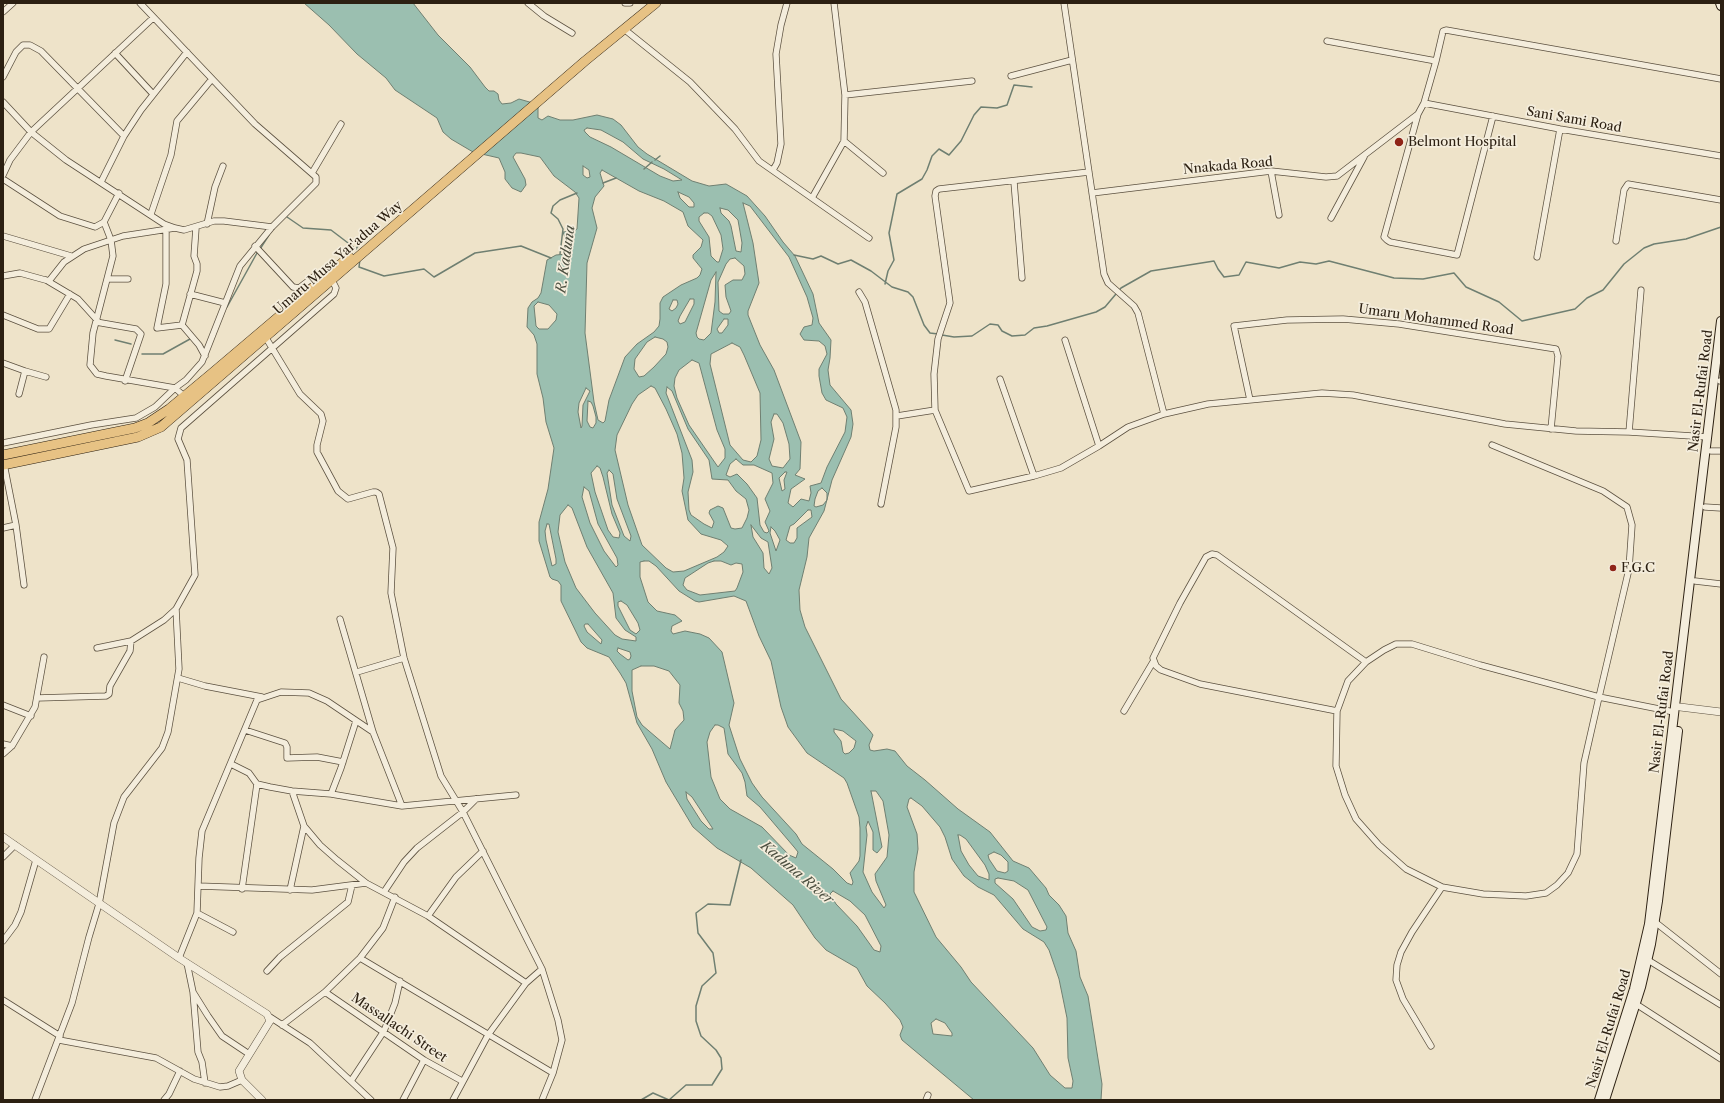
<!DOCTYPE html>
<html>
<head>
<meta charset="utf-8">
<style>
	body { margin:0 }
	#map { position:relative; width:1724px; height:1103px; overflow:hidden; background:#eee3c9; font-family:"Libre Caslon Text",serif }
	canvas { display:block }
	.frame { position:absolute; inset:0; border:4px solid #2c2012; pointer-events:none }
</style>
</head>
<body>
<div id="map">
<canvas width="1724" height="1103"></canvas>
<div class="frame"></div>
</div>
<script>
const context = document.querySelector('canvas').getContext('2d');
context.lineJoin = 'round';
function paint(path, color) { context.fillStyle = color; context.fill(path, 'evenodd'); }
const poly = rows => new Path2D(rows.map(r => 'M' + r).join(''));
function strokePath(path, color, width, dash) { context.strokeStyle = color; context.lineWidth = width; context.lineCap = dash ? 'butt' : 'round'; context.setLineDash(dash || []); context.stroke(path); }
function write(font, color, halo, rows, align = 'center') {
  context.font = font + ' "Libre Caslon Text",serif'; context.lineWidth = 3.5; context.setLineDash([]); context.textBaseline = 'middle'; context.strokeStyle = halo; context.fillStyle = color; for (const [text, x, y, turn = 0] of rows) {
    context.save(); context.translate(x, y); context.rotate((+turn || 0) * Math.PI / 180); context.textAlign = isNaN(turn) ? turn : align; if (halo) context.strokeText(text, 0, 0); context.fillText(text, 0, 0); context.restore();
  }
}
const water = poly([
	[304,3,413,3,438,35,470,67,485,87,489,91,494,91,498,94,499,100,502,104,511,103,519,99,533,103,538,107,538,118,542,120,548,116,560,120,573,120,597,115,613,119,621,125,638,147,647,154,692,181,709,186,726,184,747,196,765,216,783,242,795,256,813,294,819,323,831,340,830,358,828,370,830,385,851,410,853,424,851,437,832,480,824,511,809,538,807,557,799,590,800,610,805,627,841,699,870,731,873,735,869,745,870,750,874,751,887,749,895,751,907,766,925,780,958,809,990,832,1013,861,1029,868,1046,888,1049,895,1059,905,1066,916,1068,933,1076,951,1080,977,1088,996,1102,1084,1101,1100,974,1100,902,1040,900,1035,903,1027,900,1020,885,1003,867,986,857,968,826,950,815,938,793,905,751,868,717,848,693,827,666,782,652,749,637,723,626,683,620,673,609,657,587,648,581,642,561,601,561,585,558,581,552,579,550,577,539,541,539,522,548,489,554,448,546,422,543,398,537,374,537,344,534,335,527,327,528,308,532,302,538,298,541,293,547,260,556,255,567,254,570,251,563,232,574,231,577,229,579,198,575,192,554,176,540,157,521,153,516,153,513,157,525,179,526,185,521,192,512,188,505,179,505,172,499,158,473,152,451,139,443,132,437,118,395,90,386,78,357,54,329,25,304,3],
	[587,128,601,130,623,142,643,159,664,169,682,180,673,181,660,176,611,147,590,137,585,132,584,130,587,128],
	[583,166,589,170,590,177,587,178,583,175,583,166],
	[602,170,639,191,664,201,683,212,688,226,703,240,701,247,693,255,693,258,702,269,700,275,697,278,681,285,663,297,660,303,660,319,659,326,654,332,637,344,625,357,609,400,605,421,603,423,598,420,594,402,585,333,587,263,597,228,592,208,595,197,604,186,600,173,602,170],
	[678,192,689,197,694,203,694,207,689,207,680,198,678,192],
	[743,203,750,206,789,257,807,297,813,318,812,325,804,327,800,334,804,340,819,341,825,346,827,354,819,369,819,376,822,393,826,400,843,408,847,417,845,432,827,467,821,483,810,486,811,493,809,501,801,499,793,507,788,503,791,489,805,479,795,475,800,469,801,442,774,370,760,345,748,315,748,311,759,283,753,243,743,203],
	[720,208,728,210,738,220,742,243,741,252,736,251,731,226,729,221,721,213,720,208],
	[704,213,708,213,712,216,721,235,723,249,719,262,717,262,711,256,709,237,699,221,699,217,704,213],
	[735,258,744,266,745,274,742,280,733,280,725,285,726,297,731,311,729,314,723,314,719,311,718,282,726,264,730,259,735,258],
	[716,272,715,302,711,333,704,340,699,339,697,337,696,333,711,280,716,272],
	[690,299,694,299,694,304,685,322,680,324,678,321,680,316,690,299],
	[673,300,677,300,678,304,676,308,672,311,669,309,673,300],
	[538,302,549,305,557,314,556,320,548,329,539,329,536,326,534,306,538,302],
	[724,319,728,319,728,325,722,333,719,333,717,329,724,319],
	[655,337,663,339,667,342,668,347,666,354,654,367,644,376,639,377,634,369,635,359,647,342,655,337],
	[732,343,740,347,744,355,760,393,761,440,757,456,751,462,743,460,730,445,710,364,711,354,732,343],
	[692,360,699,363,717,430,725,449,725,458,718,467,689,425,677,398,674,386,675,378,679,370,692,360],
	[651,386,655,388,666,409,677,434,682,453,684,478,682,491,688,520,701,534,721,540,728,546,724,552,717,557,684,571,673,572,666,568,642,545,628,505,615,450,617,435,632,404,638,395,651,386],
	[667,387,672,391,688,429,709,460,712,479,728,480,736,491,746,499,749,510,747,518,742,528,735,529,731,528,723,508,718,506,710,510,709,513,714,522,712,528,704,524,691,515,689,510,688,492,693,472,692,460,666,393,667,387],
	[586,388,590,391,583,405,582,426,581,428,578,412,579,403,586,388],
	[588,401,591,402,593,406,596,417,596,423,593,428,590,427,587,421,588,401],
	[774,414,777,414,783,423,789,444,790,459,783,468,772,466,769,459,774,439,771,422,774,414],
	[736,459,743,465,754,465,772,473,773,483,765,499,770,511,765,522,769,531,767,533,764,532,760,525,757,498,747,484,737,474,730,477,726,475,730,464,736,459],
	[597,466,600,468,603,477,612,514,620,533,619,538,613,537,608,530,595,492,591,473,597,466],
	[609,470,613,474,617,499,631,536,630,541,624,536,612,505,607,473,609,470],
	[785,472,787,472,784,480,785,489,782,491,779,478,785,472],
	[584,487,589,491,598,524,617,558,618,565,616,567,604,551,590,523,582,497,584,487],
	[822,488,827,493,827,500,823,505,816,507,814,506,815,499,818,491,822,488],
	[568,505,572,508,587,547,613,593,616,618,625,630,636,637,636,641,622,639,615,635,595,613,576,588,565,562,558,532,560,515,568,505],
	[808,510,811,510,812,517,797,528,797,538,794,543,790,543,786,540,790,526,794,524,808,510],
	[547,524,549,524,556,559,556,564,552,566,546,540,545,531,547,524],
	[751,525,761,538,768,542,772,568,769,574,764,568,763,553,753,537,751,525],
	[771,527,775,531,780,540,776,551,770,533,771,527],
	[644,561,649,561,656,566,679,591,695,601,699,602,734,596,746,601,759,636,771,661,781,707,788,727,807,753,844,778,847,783,859,817,860,828,860,856,859,861,850,873,853,882,852,885,847,883,833,869,802,844,796,834,762,797,752,783,740,759,729,725,734,703,722,652,709,638,700,634,685,631,673,634,671,631,672,626,682,621,675,615,657,611,648,602,640,577,640,562,644,561],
	[714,561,721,561,731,565,736,563,742,564,743,572,737,588,735,591,700,595,687,590,683,585,685,578,708,563,714,561],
	[621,601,627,605,638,623,640,630,636,634,630,630,618,606,618,602,621,601],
	[588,624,602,640,601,644,587,632,584,626,585,624,588,624],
	[618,648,630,652,631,656,630,659,628,660,620,654,617,651,618,648],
	[641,666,654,666,669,671,680,685,679,703,683,711,684,720,675,730,670,749,642,725,637,717,632,691,632,670,641,666],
	[715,725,718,725,724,728,728,754,742,773,745,782,747,796,760,807,794,847,798,852,796,858,789,855,762,827,730,809,720,799,711,777,707,742,710,732,715,725],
	[834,729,843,731,856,741,854,748,849,753,845,754,843,752,841,741,834,732,834,729],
	[871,791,876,791,883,801,889,835,887,857,875,874,876,881,886,905,884,908,872,892,863,872,867,835,866,827,868,821,873,832,873,850,877,853,882,847,871,791],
	[686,792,692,797,713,829,709,829,701,821,687,799,686,792],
	[911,798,922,806,940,827,945,837,952,859,964,876,978,887,994,895,1023,929,1044,942,1049,950,1059,979,1067,1018,1068,1058,1073,1081,1072,1088,1065,1088,1050,1075,1033,1048,971,982,961,967,936,937,914,892,914,872,918,849,917,834,907,807,909,799,911,798],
	[958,835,960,835,966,839,985,865,989,874,989,880,978,876,969,865,961,851,958,835],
	[994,852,1001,855,1008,862,1008,871,1005,873,997,871,989,859,988,855,994,852],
	[998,878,1014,881,1028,890,1047,927,1046,930,1040,931,1032,927,1013,899,995,883,995,879,998,878],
	[833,891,850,901,865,915,881,946,880,952,874,950,857,926,836,904,830,894,833,891],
	[936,1019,945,1023,952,1033,952,1036,933,1034,931,1023,936,1019]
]);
paint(water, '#9bbfb0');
strokePath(water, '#6f7f71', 1);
strokePath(poly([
	[655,160,660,156],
	[644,169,652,162],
	[603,183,616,178],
	[287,217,303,228,331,230,356,249,358,246],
	[260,249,269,235],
	[560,254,563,229,558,219,551,213,553,206,560,200,577,193],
	[794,255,813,259,821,256,838,264,851,260,871,271,892,287,908,292,913,297,924,325,930,333,938,334],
	[360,259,359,267,384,276,424,269,434,277,475,253,521,246,551,258],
	[885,284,888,271,894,260,889,233,897,194,922,179,927,170,932,156,939,149,949,155,961,141,974,115,981,107,997,108,1007,105,1014,85,1032,87],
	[227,307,257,253],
	[942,335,954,337,972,336,990,324,998,325,1002,331,1012,336,1025,335,1034,328,1047,326,1096,312,1105,307,1121,288,1151,271,1214,261,1218,269,1224,277,1239,275,1246,262,1279,268,1300,262,1316,264,1329,261,1394,278,1423,279,1454,273,1466,287,1499,302,1522,321,1575,309,1587,298,1603,290,1624,264,1644,248,1654,244,1686,239,1721,227],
	[115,340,131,344],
	[142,354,163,354,190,339],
	[641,1100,653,1093,669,1100,686,1085,712,1085,722,1069,721,1058,716,1050,701,1036,696,1021,696,1006,702,986,716,973,713,953,698,933,696,913,708,904,730,905,741,860]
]), '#6f7f71', 1.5);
const minor = poly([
	[140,3,255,124,316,177,316,183,272,227,240,266,202,362,186,380,175,388,184,396],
	[528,3,544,16,572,33],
	[625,3,630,3],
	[1064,3,1104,274,1108,283,1134,306,1138,313,1164,414],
	[3,12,13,3],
	[624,29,690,82,735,129,759,161,869,238],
	[1327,41,1436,61],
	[115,53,153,94],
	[1011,76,1072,60],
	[3,77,16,52,23,45,30,45,41,51,124,136],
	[845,95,972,81],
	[3,102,31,132,66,160,164,224,175,228,184,230,214,221,224,221,272,227],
	[1424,103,1560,129,1721,156],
	[1493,116,1457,255,1390,242,1387,240,1384,237,1418,114,1424,103,1436,61,1443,31,1446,30,1721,79],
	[844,141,883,173],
	[773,170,777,163,781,144,776,54,781,25,787,3],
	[1271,171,1279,215],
	[1089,172,939,189,936,191,935,196,950,303,938,339,934,374,935,410,969,491,1034,476,1061,468,1099,446,1128,427,1164,414,1208,404,1322,393,1353,395,1505,424,1576,431,1629,432,1708,437],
	[312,173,341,124],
	[3,175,10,160,31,132,153,18],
	[3,179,60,216,95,227,104,222,119,193],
	[101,182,124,136,141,110,187,52],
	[1014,182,1022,278],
	[1092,193,1271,171,1326,177,1337,176,1418,114],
	[812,198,844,141,845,95,834,3],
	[151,214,171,155,177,121,212,79],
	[1331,218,1364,157],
	[207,224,215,187,223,166],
	[166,227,166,284,157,328,182,325],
	[3,236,71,256],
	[1616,241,1624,190,1628,184,1721,200],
	[255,246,293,287,299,288,316,275,323,279],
	[1537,257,1560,129],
	[3,276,20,273,49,281,64,262,84,249,123,236,175,228],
	[109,279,128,279],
	[46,280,78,299,97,320],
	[859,292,865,302,896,410,896,427,881,504],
	[190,294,225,303],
	[3,315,38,329,49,329,70,294],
	[96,322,136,329,141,334,125,381],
	[182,325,197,271,197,264,194,256,196,228],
	[182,325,199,345,205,356],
	[266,338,300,394,321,414,323,421,317,445,317,452,338,491,348,499,373,492,376,492,379,494,393,548,391,593,404,658,441,776,463,812,542,969,558,1020,562,1040,553,1073,542,1100],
	[1065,340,1099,446],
	[3,363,25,371,19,394],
	[25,371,46,377],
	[1000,379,1034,476],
	[1720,381,1721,381],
	[1250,400,1234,326,1287,320,1343,319,1399,324,1556,349,1558,356,1551,429],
	[897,416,935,410],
	[1629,432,1641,290],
	[3,443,91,425,136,418,155,407,175,388,106,376,97,374,90,365,93,333,113,256,111,240,104,222],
	[1492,445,1603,491,1627,507,1632,525,1629,569,1599,697,1584,763,1577,854,1568,873,1557,885,1546,893,1526,896,1483,894,1442,887,1406,869,1379,845,1356,819,1345,795,1336,766,1337,711,1348,681,1366,662,1384,650,1396,644,1412,644,1480,665,1599,697,1674,712],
	[1711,451,1721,451],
	[1705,507,1721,508],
	[16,525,24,585],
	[3,528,16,525,4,464],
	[1695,581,1721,584],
	[340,619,373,732,402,806],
	[97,648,131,641,164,620,176,609],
	[357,672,404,658],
	[178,678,205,686,262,697],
	[37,698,106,696,109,694,110,686,130,651,131,641],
	[3,705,31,716],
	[1124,711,1153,662],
	[1337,711,1200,684,1161,670,1156,666,1153,658,1180,603,1206,557,1212,554,1217,555,1366,662],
	[245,730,285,743,287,747,287,758,317,757,343,762],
	[3,744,12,746],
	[3,754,12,746,35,707,44,657],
	[231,764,249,773,257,784,270,787,292,791,331,794,402,806,516,795],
	[292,791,304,826,320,845,337,860,366,883,428,916,526,983],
	[331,794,341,768,356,721],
	[3,857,15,845],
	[198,886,312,890,366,883],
	[242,889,257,784],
	[290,890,304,826],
	[384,892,404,862,417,848,463,812,476,799],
	[197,913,233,932],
	[428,916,456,877,483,851],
	[1655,922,1721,974],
	[3,941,15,925,21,912,36,860],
	[179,958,197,913,199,858,202,831,257,700,281,692,309,693,327,701,373,732],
	[360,958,553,1073],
	[1648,960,1721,1005],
	[187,963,193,992,208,1016,222,1036,249,1054],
	[267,971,280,957,348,902,352,885],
	[193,992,198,1052,202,1062,205,1083],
	[325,992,424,1060,462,1081],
	[3,1000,60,1036],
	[1636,1004,1721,1059],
	[270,1017,310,1043,371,1100],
	[282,1025,325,992,360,958,383,928,395,897],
	[59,1040,156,1058,194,1079,220,1087,228,1086,242,1080],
	[1431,1046,1403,999,1396,980,1397,965,1401,952,1412,932,1442,887],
	[351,1081,384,1031,395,1003,400,981],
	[35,1100,72,1003,89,937,99,904,114,823,124,797,162,748,168,732,179,669,176,609,195,575,187,460,178,439,181,428,334,294,336,288,332,280],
	[164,1100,169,1094,180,1071],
	[403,1100,424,1060],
	[453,1100,488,1035,526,983,542,969],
	[926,1100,928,1095]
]);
const tertiary = poly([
	[1680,707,1721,712],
	[3,837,179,958,267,1014,270,1021,239,1071,242,1080,262,1100]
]);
const secondary = poly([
	[1720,3,1721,6],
	[1599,1100,1634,989,1649,924,1721,321],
	[1605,1100,1641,987,1651,944,1658,901,1678,731]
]);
const primary = poly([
	[3,455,135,428,148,423,169,409,211,374,349,257],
	[3,465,138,437,161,427,585,61,656,3]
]);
strokePath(minor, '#5c5140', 7);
strokePath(tertiary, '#5c5140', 8);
strokePath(secondary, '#2c2012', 10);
strokePath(primary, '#2c2012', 10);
strokePath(minor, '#f4eddc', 5.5);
strokePath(tertiary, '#f4eddc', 7);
strokePath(secondary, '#f4eddc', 8);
strokePath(primary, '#e7c284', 9);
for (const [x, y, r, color] of [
	[1399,142,5,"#8f2418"],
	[1613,568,4,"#8f2418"]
]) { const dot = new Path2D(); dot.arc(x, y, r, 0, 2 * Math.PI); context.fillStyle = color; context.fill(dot); strokePath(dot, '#f4eddc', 1.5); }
write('13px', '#2c2012', '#f4eddc', [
	["Sani Sami Road",1574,120,10],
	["Nnakada Road",1228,166,-5],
	["Umaru Musa Yar'adua Way",338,258,-41],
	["Umaru Mohammed Road",1436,320,8],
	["Nasir El-Rufai Road",1701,391,-83],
	["Nasir El-Rufai Road",1662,712,-83],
	["Massallachi Street",399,1028,34],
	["Nasir El-Rufai Road",1609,1029,-73]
]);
write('13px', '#2c2012', '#f4eddc', [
	["Belmont Hospital",1408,142],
	["F.G.C",1621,568]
], 'left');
write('italic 14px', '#4d5041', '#f4eddc', [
	["R. Kaduna",566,259,-82],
	["Kaduna River",797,873,40]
]);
</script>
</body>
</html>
